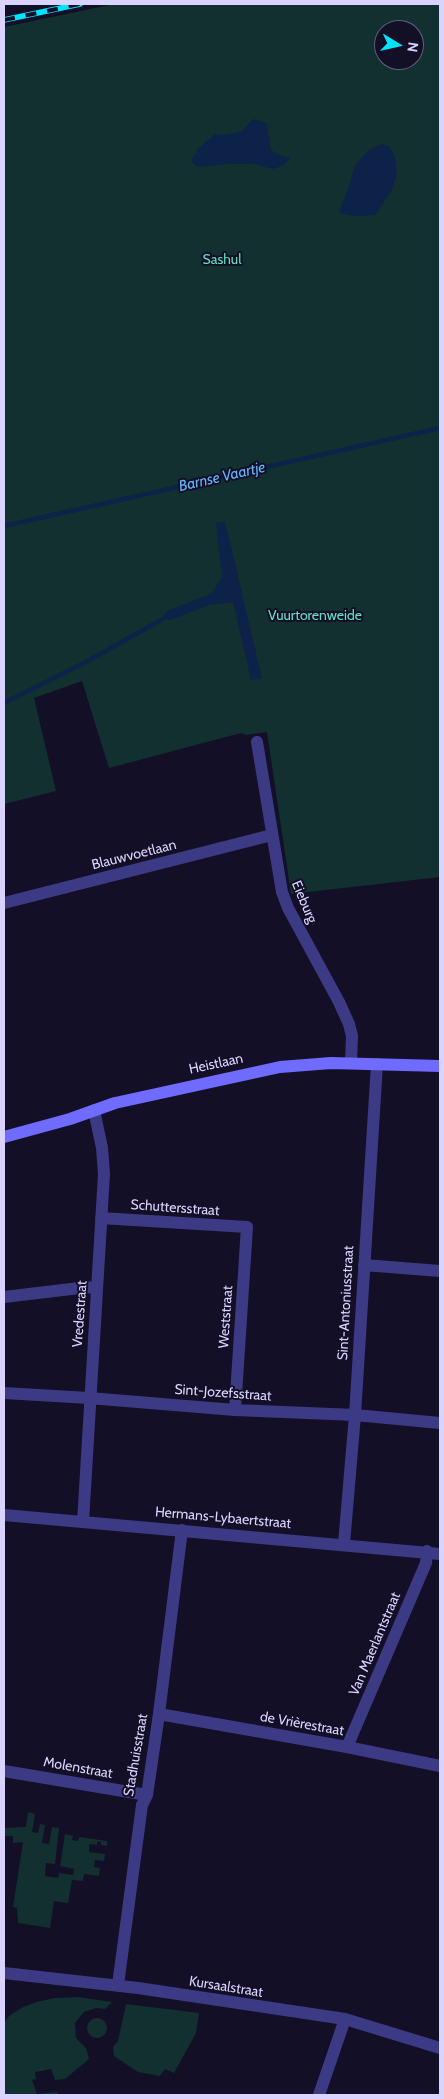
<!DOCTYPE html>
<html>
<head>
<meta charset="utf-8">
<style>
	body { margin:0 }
	#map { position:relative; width:444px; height:2099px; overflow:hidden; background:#130f26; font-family:Cabin,sans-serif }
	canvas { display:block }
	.frame { position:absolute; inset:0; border:5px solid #d9d4ff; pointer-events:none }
	.north { position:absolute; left:374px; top:20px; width:50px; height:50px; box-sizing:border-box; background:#130f26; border:1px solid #625e7d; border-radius:50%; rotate:99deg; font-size:14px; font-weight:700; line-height:20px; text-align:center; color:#d9d4ff }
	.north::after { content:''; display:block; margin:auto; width:18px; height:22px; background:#00e5ff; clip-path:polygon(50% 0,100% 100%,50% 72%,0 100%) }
</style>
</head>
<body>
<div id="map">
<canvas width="444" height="2099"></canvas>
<div class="frame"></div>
<div class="north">N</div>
</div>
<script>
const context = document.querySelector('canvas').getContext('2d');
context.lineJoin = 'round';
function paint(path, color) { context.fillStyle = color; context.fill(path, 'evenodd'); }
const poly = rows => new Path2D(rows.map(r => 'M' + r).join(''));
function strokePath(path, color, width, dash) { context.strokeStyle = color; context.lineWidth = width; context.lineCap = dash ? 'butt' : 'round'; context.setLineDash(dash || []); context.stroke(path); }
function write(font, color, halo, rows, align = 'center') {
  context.font = font + ' Cabin,sans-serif'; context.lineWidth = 4; context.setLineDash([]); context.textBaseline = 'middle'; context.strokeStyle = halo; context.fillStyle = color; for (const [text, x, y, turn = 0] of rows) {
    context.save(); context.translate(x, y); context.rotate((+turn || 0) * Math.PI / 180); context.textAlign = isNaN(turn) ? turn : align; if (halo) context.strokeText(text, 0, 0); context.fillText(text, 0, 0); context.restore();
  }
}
paint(poly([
	[114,4,440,4,440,877,291,894,267,732,246,735,241,733,109,768,82,681,34,698,56,791,4,804,4,27],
	[384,30,414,30,414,60,384,60],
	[28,1812,35,1814,32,1832,38,1833,40,1824,45,1825,42,1843,49,1844,52,1827,59,1828,55,1864,46,1863,45,1876,58,1878,59,1873,73,1875,74,1869,60,1866,65,1834,73,1836,72,1840,78,1841,79,1837,107,1841,107,1846,101,1845,101,1842,97,1841,97,1845,89,1844,89,1852,105,1854,104,1861,95,1860,94,1867,100,1868,99,1876,84,1874,83,1881,72,1880,68,1903,54,1901,50,1928,18,1923,17,1908,13,1907,23,1842,13,1843,13,1836,4,1836,4,1828,26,1827],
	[78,1997,112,2002,105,2009,96,2008,84,2012,75,2023,76,2038,86,2048,89,2059,65,2079,55,2080,51,2069,35,2072,36,2079,32,2080,37,2094,57,2092,58,2095,4,2095,4,2023,9,2016,23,2007,36,2002,55,1998],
	[126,2004,199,2013,196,2033,174,2073,165,2069,160,2076,138,2072,114,2056,113,2047,118,2041],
	'87 2028a10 10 0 1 1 20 0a10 10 0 1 1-20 0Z'
]), '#12302f');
paint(poly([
	[253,119,267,123,270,147,275,154,290,158,284,165,273,169,254,164,230,164,197,167,191,161,198,149,215,134,223,135,241,132],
	[382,144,390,147,395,157,397,174,391,192,375,215,356,216,343,214,339,212,347,192,355,165,369,150],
	[225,521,262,678,251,680,233,602,209,605,170,620,161,620,167,611,211,594,222,577,216,523]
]), '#0c2248');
strokePath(poly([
	[4,526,440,428],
	[4,703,86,662,161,620]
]), '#0c2248', 4.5);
strokePath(poly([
	[257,742,282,892,288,908,339,1002,349,1024,352,1036,351,1063],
	[4,903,272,835],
	[101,1218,247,1227,235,1410],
	[364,1265,440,1271],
	[4,1297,88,1287,97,1289],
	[4,1393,89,1398,235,1410,355,1415,440,1423],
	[4,1515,440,1554],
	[83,1522,104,1174,102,1148,94,1110],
	[344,1544,355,1415,377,1064],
	[159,1714,347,1747,440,1766],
	[347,1747,426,1563,427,1551],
	[4,1771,147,1795],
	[4,1973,138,1988,345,2019,440,2048],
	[118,1985,142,1805,147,1795,159,1714,182,1530],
	[319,2095,345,2019]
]), '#3d3a85', 12);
strokePath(poly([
	[4,1137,70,1119,115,1103,280,1067,331,1063,440,1066]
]), '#6f6bff', 12);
const rail = poly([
	[4,20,80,4]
]);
strokePath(rail, '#00e5ff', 5.5);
strokePath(rail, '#130f26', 4, [11]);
write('14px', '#5fe0c0', '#130f26', [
	["Sashul",222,260],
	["Vuurtorenweide",315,616]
]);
write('14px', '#d9d4ff', '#130f26', [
	["Blauwvoetlaan",134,855,-14],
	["Eieburg",304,902,67],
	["Heistlaan",216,1064,-12],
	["Schuttersstraat",175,1208,4],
	["Sint-Antoniusstraat",346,1303,-87],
	["Vredestraat",80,1314,-86],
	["Weststraat",226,1317,-86],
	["Sint-Jozefsstraat",223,1393,4],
	["Hermans-Lybaertstraat",223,1518,5],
	["Van Maerlantstraat",375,1644,-67],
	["de Vrièrestraat",302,1724,10],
	["Stadhuisstraat",136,1755,-80],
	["Molenstraat",78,1768,10],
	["Kursaalstraat",226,1987,9]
]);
write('italic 15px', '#62b6ff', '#130f26', [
	["Barnse Vaartje",222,477,-13]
]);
</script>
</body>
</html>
